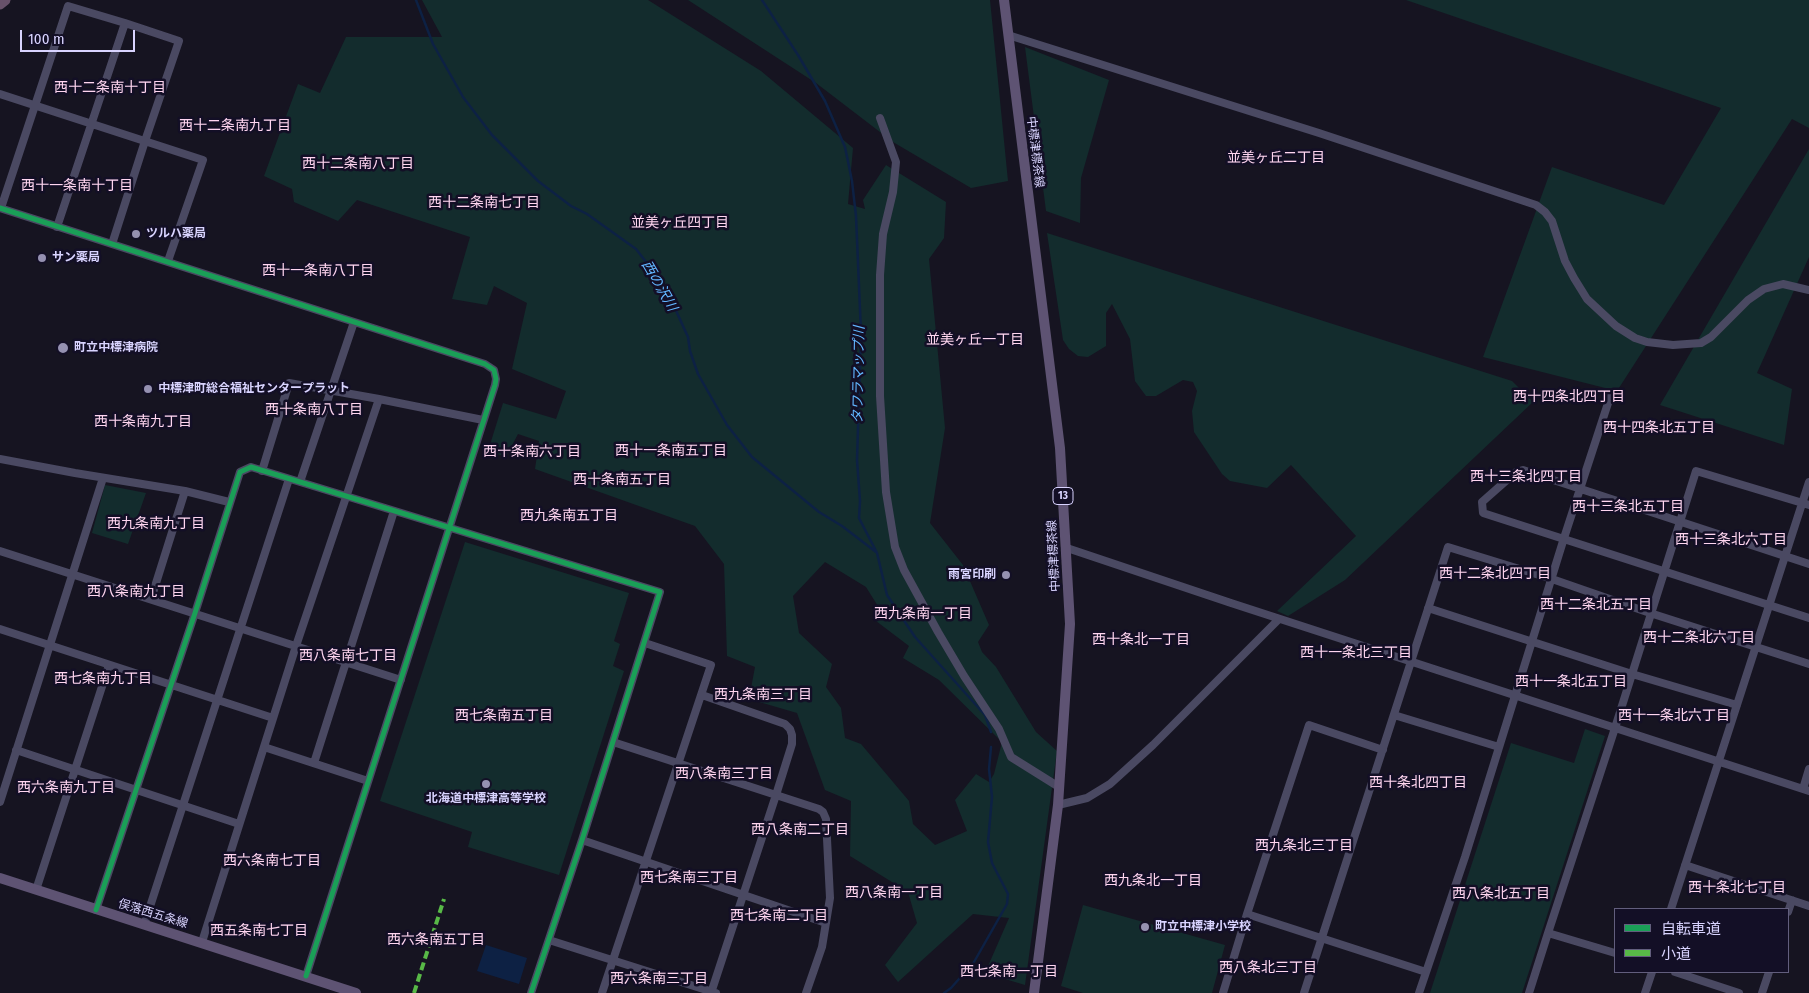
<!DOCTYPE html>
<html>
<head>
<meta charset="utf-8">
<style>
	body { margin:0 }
	#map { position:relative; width:1809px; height:993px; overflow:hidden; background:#161421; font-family:"Fira Sans Condensed","Noto Sans JP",sans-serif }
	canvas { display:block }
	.legend { position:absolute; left:1614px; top:908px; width:175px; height:65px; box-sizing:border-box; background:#130f26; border:1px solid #625e7d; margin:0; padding:6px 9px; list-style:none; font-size:15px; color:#d9d4ff }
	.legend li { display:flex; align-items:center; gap:10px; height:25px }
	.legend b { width:25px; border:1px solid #625e7d }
	.scale { position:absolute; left:20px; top:30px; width:115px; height:22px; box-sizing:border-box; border:2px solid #d9d4ff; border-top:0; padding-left:6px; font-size:15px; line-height:18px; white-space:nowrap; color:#d9d4ff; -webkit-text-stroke:4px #130f26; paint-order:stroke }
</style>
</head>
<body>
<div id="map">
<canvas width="1809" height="993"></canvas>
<ul class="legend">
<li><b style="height:6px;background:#1a9f57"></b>自転車道</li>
<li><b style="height:6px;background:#58b947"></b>小道</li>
</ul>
<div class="scale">100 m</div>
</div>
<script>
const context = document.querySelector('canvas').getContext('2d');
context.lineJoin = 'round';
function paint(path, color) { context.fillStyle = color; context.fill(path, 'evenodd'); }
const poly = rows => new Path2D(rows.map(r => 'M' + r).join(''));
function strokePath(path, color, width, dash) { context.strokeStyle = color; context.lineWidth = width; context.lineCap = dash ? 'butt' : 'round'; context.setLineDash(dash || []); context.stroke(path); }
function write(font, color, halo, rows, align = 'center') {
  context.font = font + ' "Fira Sans Condensed","Noto Sans JP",sans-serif'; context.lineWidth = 5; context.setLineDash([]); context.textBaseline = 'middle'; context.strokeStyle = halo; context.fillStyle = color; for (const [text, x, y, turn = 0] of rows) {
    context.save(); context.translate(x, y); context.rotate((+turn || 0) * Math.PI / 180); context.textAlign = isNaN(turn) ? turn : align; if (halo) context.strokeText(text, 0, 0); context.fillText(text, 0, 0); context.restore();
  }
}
paint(poly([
	[422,0,648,0,761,71,853,148,848,204,865,209,863,200,886,165,946,202,944,238,929,259,945,428,930,523,963,565,989,625,978,642,982,652,996,667,1036,732,1057,751,1025,985,985,973,1009,918,973,914,898,982,885,965,917,923,908,892,850,856,851,801,825,790,797,713,749,699,755,667,727,656,724,564,695,526,535,469,539,441,518,434,506,457,488,451,503,403,556,419,566,391,512,369,527,303,494,286,487,305,452,299,470,237,357,200,338,221,294,202,292,189,264,176,298,84,320,93,346,37,442,37],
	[825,562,866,587,881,611,876,621,909,646,903,658,939,680,1002,742,994,774,989,782,976,774,955,800,967,831,935,845,913,824,909,801,861,744,845,738,841,708,826,687,832,664,799,633,793,596],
	[688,0,990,0,1008,181,971,188,893,142,816,83],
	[1406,0,1809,0,1809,128,1792,119,1617,391,1483,357,1552,167,1664,205,1721,108],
	[1025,47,1109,80,1081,178,1080,223,1046,211],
	[1809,149,1809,257,1757,373,1792,389,1784,445,1660,405],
	[1047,233,1512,381,1533,402,1345,580,1288,616,1277,611,1356,536,1291,465,1267,488,1230,481,1222,474,1194,432,1192,411,1197,391,1193,382,1183,380,1156,396,1146,396,1135,381,1130,339,1112,304,1106,313,1106,346,1088,357,1078,356,1069,349,1063,340],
	[105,485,146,493,128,544,92,533],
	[465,542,629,593,614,641,620,644,613,666,624,671,559,875,468,847,472,832,380,801],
	[1585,729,1605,736,1522,993,1430,993,1511,743,1574,763],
	[1083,905,1225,945,1212,993,1083,993,1061,986]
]), '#132c2d');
paint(poly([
	[486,945,527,958,519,984,477,971]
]), '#0d2144');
strokePath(poly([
	[416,0,433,44,463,97,492,135,538,181,571,206,587,214,636,249,650,267,673,304,688,337,690,351,698,374,727,425,752,457,819,512,842,526,876,552],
	[762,0,798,55,825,101,845,147,852,181,856,216,861,333,857,460,860,501,859,518,877,553,887,595,915,637,985,715,991,732],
	[944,993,951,988,974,962,1007,904,1008,894,992,863,988,842,992,797,989,769,991,747]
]), '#0d2144', 2.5);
strokePath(poly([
	[1008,35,1319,133,1536,205,1545,212,1552,221,1565,261,1574,278,1587,299,1616,326,1635,338,1647,342,1673,345,1701,343,1711,337,1748,300,1764,289,1783,284,1809,290],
	[0,94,203,160,168,261],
	[880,118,896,162,893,192,883,234,880,275,880,396,886,492,895,547,904,570,938,632,964,676,999,729,1011,757,1059,787],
	[0,208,485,364,494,370,496,379,495,385,306,976],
	[1,208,68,6,125,23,57,227],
	[112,244,145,141,179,41,125,23],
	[0,459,75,473,185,491,229,502],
	[262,471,289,383,379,399,483,420],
	[300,482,354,322],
	[1067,548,1231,603,1809,791],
	[0,551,401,680],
	[1809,564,1523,470,1516,472,1482,502,1483,513,1809,618],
	[151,599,185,491],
	[1428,608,1632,674,1737,705],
	[0,629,273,718],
	[702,695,785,724,790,729,792,735,792,744,776,795,711,993],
	[1394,715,1499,747],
	[613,742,776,795,819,809,823,812,826,819,830,898,822,947,806,993],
	[264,747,368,781],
	[16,750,239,824],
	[314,763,394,511],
	[1803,789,1809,769],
	[0,802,103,478],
	[1058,805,1087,798,1110,784,1153,745,1279,619],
	[582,840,826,923],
	[1685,865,1809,906],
	[36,890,109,665],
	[1671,909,1809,482],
	[96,910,195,613,240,472,251,467,660,592,582,840,531,993],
	[1788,912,1792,900],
	[1247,914,1426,972],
	[144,925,289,479],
	[1548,933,1615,728,1696,471,1809,505],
	[549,940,716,993],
	[202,942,296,646,379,399],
	[1675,972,1739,993],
	[602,993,711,665,645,643],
	[1223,993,1247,914,1309,725,1383,750],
	[1304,993,1448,547,1552,579,1650,613,1809,664],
	[1419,993,1465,857,1564,538,1610,397],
	[1529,993,1548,933,1615,953],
	[1645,993,1652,972],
	[1762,993,1769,972]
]), '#4a4962', 8);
strokePath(poly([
	[1004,0,1060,448,1070,624,1058,805,1034,993],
	[0,878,356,993]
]), '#5e5373', 10);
strokePath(poly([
	[0,4,5,0]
]), '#67516a', 11);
strokePath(poly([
	[414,993,444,899]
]), '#58b947', 4, [8, 4]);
strokePath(poly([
	[0,208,485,364,494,370,496,379,495,385,306,976],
	[96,910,195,613,240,472,251,467,660,592,582,840,531,993]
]), '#1a9f57', 5);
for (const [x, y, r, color] of [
	[136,234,5,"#9591b1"],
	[42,258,5,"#9591b1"],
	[63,348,6,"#9591b1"],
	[148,389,5,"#9591b1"],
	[1006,575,5,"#9591b1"],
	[486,784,5,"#9591b1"],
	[1145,927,5,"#9591b1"]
]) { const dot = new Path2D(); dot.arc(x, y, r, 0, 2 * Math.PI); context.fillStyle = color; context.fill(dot); strokePath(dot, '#130f26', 2); }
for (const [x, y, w] of [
	[1063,496,20]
]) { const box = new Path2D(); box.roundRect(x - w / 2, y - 8.5, w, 17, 4); context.fillStyle = '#130f26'; context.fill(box); strokePath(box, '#d9d4ff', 1); }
write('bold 11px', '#d9d4ff', null, [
	["13",1063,496]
]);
write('12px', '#d9d4ff', '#130f26', [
	["中標津標茶線",1035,152,83],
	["中標津標茶線",1054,556,-93],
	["俣落西五条線",153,914,17]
]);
write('bold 12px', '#d9d4ff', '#130f26', [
	["ツルハ薬局",146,234],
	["サン薬局",52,258],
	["町立中標津病院",74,348],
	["中標津町総合福祉センタープラット",158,389],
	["雨宮印刷",996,575,"right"],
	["北海道中標津高等学校",486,799,"center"],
	["町立中標津小学校",1155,927]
], 'left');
write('14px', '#ffd6f0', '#130f26', [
	["西十二条南十丁目",110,88],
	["西十二条南九丁目",235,126],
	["並美ヶ丘二丁目",1276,158],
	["西十二条南八丁目",358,164],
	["西十一条南十丁目",77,186],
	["西十二条南七丁目",484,203],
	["並美ヶ丘四丁目",680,223],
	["西十一条南八丁目",318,271],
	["並美ヶ丘一丁目",975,340],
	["西十四条北四丁目",1569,397],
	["西十条南八丁目",314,410],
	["西十条南九丁目",143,422],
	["西十四条北五丁目",1659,428],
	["西十一条南五丁目",671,451],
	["西十条南六丁目",532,452],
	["西十三条北四丁目",1526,477],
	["西十条南五丁目",622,480],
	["西十三条北五丁目",1628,507],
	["西九条南五丁目",569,516],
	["西九条南九丁目",156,524],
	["西十三条北六丁目",1731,540],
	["西十二条北四丁目",1495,574],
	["西八条南九丁目",136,592],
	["西十二条北五丁目",1596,605],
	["西九条南一丁目",923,614],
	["西十二条北六丁目",1699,638],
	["西十条北一丁目",1141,640],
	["西十一条北三丁目",1356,653],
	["西八条南七丁目",348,656],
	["西七条南九丁目",103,679],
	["西十一条北五丁目",1571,682],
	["西九条南三丁目",763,695],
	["西七条南五丁目",504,716],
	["西十一条北六丁目",1674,716],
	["西八条南三丁目",724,774],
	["西十条北四丁目",1418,783],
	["西六条南九丁目",66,788],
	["西八条南二丁目",800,830],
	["西九条北三丁目",1304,846],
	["西六条南七丁目",272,861],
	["西七条南三丁目",689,878],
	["西九条北一丁目",1153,881],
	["西十条北七丁目",1737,888],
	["西八条南一丁目",894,893],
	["西八条北五丁目",1501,894],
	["西七条南二丁目",779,916],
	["西五条南七丁目",259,931],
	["西六条南五丁目",436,940],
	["西八条北三丁目",1268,968],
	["西七条南一丁目",1009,972],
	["西六条南三丁目",659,979]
]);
write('italic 14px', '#62b6ff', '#130f26', [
	["西の沢川",659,286,60],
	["タワラマップ川",859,375,-89]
]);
</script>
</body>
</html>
